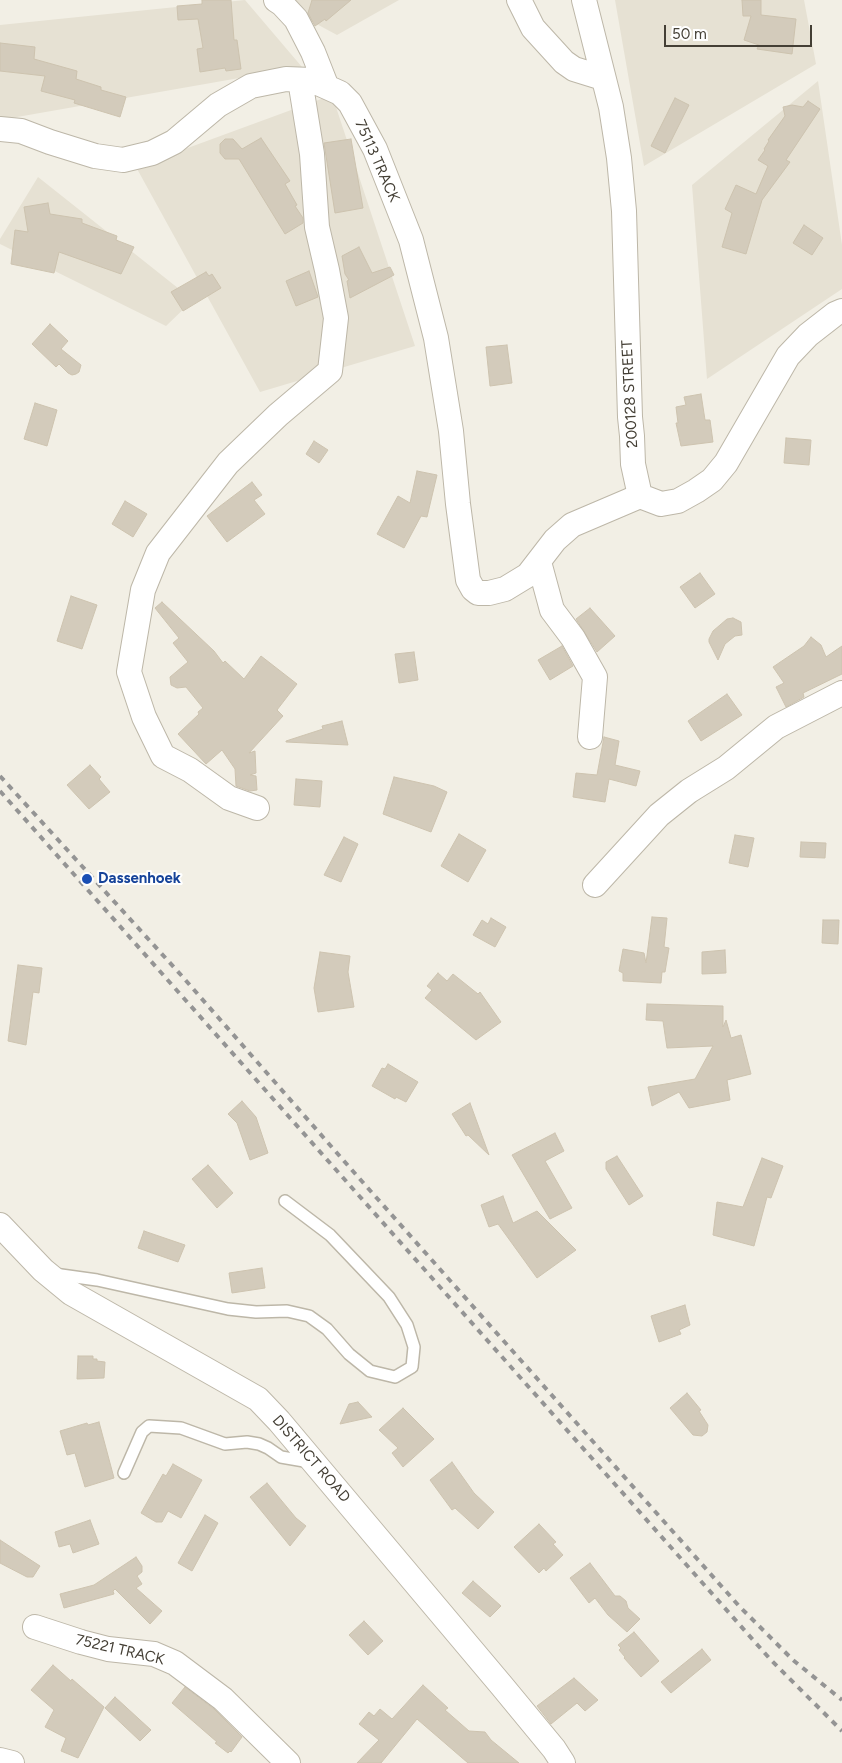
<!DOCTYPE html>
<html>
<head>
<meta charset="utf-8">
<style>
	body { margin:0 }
	#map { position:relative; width:842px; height:1763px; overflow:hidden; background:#f2efe5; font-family:Figtree,sans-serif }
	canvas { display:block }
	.scale { position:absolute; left:664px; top:25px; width:148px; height:22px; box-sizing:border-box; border:2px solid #443f35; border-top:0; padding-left:6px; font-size:15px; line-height:18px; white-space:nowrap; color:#443f35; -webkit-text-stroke:4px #fff; paint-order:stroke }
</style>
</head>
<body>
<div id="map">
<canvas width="842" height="1763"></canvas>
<div class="scale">50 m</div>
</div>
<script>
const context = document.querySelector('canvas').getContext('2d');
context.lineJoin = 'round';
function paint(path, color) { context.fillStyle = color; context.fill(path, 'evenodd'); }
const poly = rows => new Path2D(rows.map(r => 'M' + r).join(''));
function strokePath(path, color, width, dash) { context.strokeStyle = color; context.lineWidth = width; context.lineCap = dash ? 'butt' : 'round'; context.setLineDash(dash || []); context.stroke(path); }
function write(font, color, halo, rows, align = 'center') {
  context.font = font + ' Figtree,sans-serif'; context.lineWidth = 4; context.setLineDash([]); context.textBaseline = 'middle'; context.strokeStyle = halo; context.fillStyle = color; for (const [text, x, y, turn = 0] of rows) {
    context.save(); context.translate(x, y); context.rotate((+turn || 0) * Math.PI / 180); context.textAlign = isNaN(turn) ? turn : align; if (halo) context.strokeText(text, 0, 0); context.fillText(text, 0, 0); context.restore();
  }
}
paint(poly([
	[245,0,302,67,0,120,0,25],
	[272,0,399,0,337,35],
	[615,0,804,0,816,64,644,166],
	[818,81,842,245,842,289,707,379,692,185],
	[332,95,415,346,260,392,136,167],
	[38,177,193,300,166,326,0,244,0,239]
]), '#e6e1d3');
const building = poly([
	[202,0,231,0,234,40,237,40,241,69,226,71,225,68,200,72,197,49,203,48,198,19,178,20,177,6,202,4,202,0],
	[312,0,351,0,326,21,325,19,315,26,308,13,312,0],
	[742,0,761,0,761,15,796,19,792,54,757,49,759,45,744,40,751,16,743,16,742,0],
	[0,43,35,47,34,59,77,71,76,79,101,87,101,90,126,97,120,117,74,103,75,100,41,91,45,76,0,71,0,43],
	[675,98,689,105,665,153,651,146,675,98],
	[808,101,820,109,786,160,790,162,762,200,746,254,722,247,732,213,725,209,736,185,756,194,768,166,758,160,765,150,764,149,769,141,768,140,785,116,783,107,792,105,803,107,808,101],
	[261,138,290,181,285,184,297,205,295,206,303,218,303,223,285,234,239,159,225,159,220,153,220,144,225,139,233,139,242,149,261,138],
	[351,139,363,208,335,213,324,143,351,139],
	[48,203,50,214,82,219,82,223,117,236,116,240,134,247,121,274,59,252,54,273,11,264,15,230,28,232,24,207,48,203],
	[804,225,823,238,812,255,793,243,804,225],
	[359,247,372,273,390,267,394,275,350,298,347,281,349,280,345,274,342,256,359,247],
	[309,271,318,297,296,306,286,281,309,271],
	[206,272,209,276,212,274,221,288,183,311,171,292,206,272],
	[50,324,68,341,61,349,81,365,79,372,76,374,72,375,68,373,59,364,56,367,32,344,50,324],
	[507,345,512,383,490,386,486,347,507,345],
	[701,394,705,420,710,420,713,442,681,446,676,423,678,423,676,407,686,405,684,397,701,394],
	[35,403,57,410,47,446,24,439,35,403],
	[786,438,811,440,809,465,784,463,786,438],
	[314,441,328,450,319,463,306,454,314,441],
	[417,471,437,475,427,517,421,516,404,548,377,534,398,496,410,503,417,471],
	[252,482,262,495,254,500,265,514,227,542,207,516,252,482],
	[125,501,147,514,133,537,112,524,125,501],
	[700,573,715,594,695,608,680,587,700,573],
	[71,596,97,605,82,649,57,641,71,596],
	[162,602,214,651,223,663,225,661,244,679,261,656,297,684,277,710,283,716,249,753,255,751,256,773,250,775,256,776,257,790,250,791,236,786,235,769,222,750,206,764,178,734,199,714,198,712,203,708,186,687,177,688,171,685,170,677,188,662,173,643,179,638,155,608,162,602],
	[590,608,615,636,597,652,576,619,590,608],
	[733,618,741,622,742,635,735,636,725,644,718,660,709,642,709,639,713,631,727,619,733,618],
	[811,637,821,645,826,657,842,646,842,674,803,693,804,697,786,707,776,687,784,683,773,667,804,646,811,637],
	[562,646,573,666,550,680,538,660,562,646],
	[414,652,418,680,399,683,395,654,414,652],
	[727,694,742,715,701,741,688,721,727,694],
	[342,721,348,745,286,742,286,741,323,729,322,726,342,721],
	[604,737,619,741,615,765,640,771,636,786,609,779,605,802,573,797,576,773,597,775,604,737],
	[90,765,101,777,99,779,110,792,89,809,67,785,90,765],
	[394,777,434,786,447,792,431,832,383,814,394,777],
	[296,779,322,781,320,807,294,805,296,779],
	[459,834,486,850,468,882,441,866,459,834],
	[735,835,754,838,748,867,729,863,735,835],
	[344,837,358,844,341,882,324,875,344,837],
	[801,842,826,843,825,858,800,857,801,842],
	[652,917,667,918,664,947,669,948,665,972,662,972,661,983,623,981,623,973,619,971,623,949,644,953,646,963,652,917],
	[491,918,506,927,495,947,473,935,482,920,488,924,491,918],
	[823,920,839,920,838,944,822,943,823,920],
	[725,950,726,973,702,974,702,952,725,950],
	[320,952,350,956,348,972,354,1007,318,1012,314,988,320,952],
	[18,965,42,968,39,993,33,992,26,1045,8,1041,18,965],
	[438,973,447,981,453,974,478,994,480,992,501,1022,476,1040,425,998,432,990,427,986,438,973],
	[647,1004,723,1006,723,1027,726,1020,731,1038,741,1035,751,1074,727,1080,730,1100,689,1108,679,1092,652,1106,648,1087,695,1079,713,1046,667,1048,663,1021,646,1020,647,1004],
	[388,1064,418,1082,406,1102,396,1097,395,1099,372,1086,382,1068,385,1069,388,1064],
	[242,1101,256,1117,268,1153,250,1160,237,1123,228,1114,242,1101],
	[470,1103,489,1155,468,1135,466,1136,452,1114,470,1103],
	[555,1133,564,1151,545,1161,572,1208,550,1219,512,1155,555,1133],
	[617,1156,643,1196,629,1205,606,1169,606,1162,617,1156],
	[762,1158,783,1166,771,1198,767,1197,754,1246,713,1235,717,1202,743,1207,762,1158],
	[208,1165,233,1193,217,1208,192,1179,208,1165],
	[503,1196,513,1223,537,1211,576,1250,537,1278,498,1224,489,1227,481,1205,503,1196],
	[144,1231,185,1245,178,1262,138,1248,144,1231],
	[262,1268,265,1288,232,1293,229,1273,262,1268],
	[685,1305,690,1325,679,1330,681,1334,659,1342,651,1316,685,1305],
	[78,1356,93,1356,93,1359,97,1359,97,1361,105,1362,104,1378,77,1379,78,1356],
	[687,1393,701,1410,699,1411,708,1425,707,1432,702,1436,693,1435,670,1408,687,1393],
	[358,1402,372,1417,340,1424,349,1404,358,1402],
	[403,1408,434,1439,403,1467,392,1453,398,1448,379,1430,403,1408],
	[99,1422,114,1478,85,1487,75,1453,67,1455,60,1431,87,1423,88,1425,99,1422],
	[452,1462,474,1493,494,1512,478,1529,455,1508,452,1510,430,1480,452,1462],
	[173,1464,202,1480,181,1518,168,1511,162,1522,156,1522,141,1513,163,1474,166,1476,173,1464],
	[267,1483,296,1518,306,1526,290,1546,250,1497,267,1483],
	[205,1515,218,1523,192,1571,178,1563,205,1515],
	[90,1520,99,1544,73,1553,70,1544,59,1547,55,1532,90,1520],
	[539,1524,556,1542,553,1544,563,1555,546,1571,544,1568,539,1573,514,1547,539,1524],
	[0,1540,40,1566,33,1577,27,1577,0,1563,0,1540],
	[136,1557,142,1566,142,1572,137,1576,142,1584,136,1588,162,1611,150,1624,115,1589,113,1591,114,1594,64,1608,60,1594,94,1585,136,1557],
	[590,1563,615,1596,620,1596,626,1601,628,1608,640,1619,627,1632,608,1615,595,1598,589,1603,570,1578,590,1563],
	[473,1581,501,1606,490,1617,462,1593,473,1581],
	[364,1621,383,1641,368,1655,349,1635,364,1621],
	[634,1632,659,1661,641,1677,624,1658,625,1657,619,1650,621,1648,618,1645,634,1632],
	[702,1649,711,1660,671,1693,661,1682,702,1649],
	[53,1665,71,1681,72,1679,104,1707,78,1758,61,1751,66,1738,45,1727,54,1710,31,1690,53,1665],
	[574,1678,598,1700,585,1711,577,1703,551,1724,537,1706,574,1678],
	[423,1685,448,1708,445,1710,469,1731,485,1732,491,1740,519,1763,468,1763,417,1719,381,1763,357,1763,379,1740,359,1724,369,1712,374,1716,380,1709,392,1719,423,1685],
	[185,1687,214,1709,242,1737,231,1752,230,1751,228,1753,215,1743,217,1742,172,1703,185,1687],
	[115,1697,151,1730,140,1741,105,1708,115,1697]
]);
paint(building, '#d3cbbb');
strokePath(building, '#cdc3af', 1);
const lane = poly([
	[54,1274,97,1280,228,1309,256,1312,287,1311,309,1316,327,1329,349,1354,370,1371,395,1377,412,1367,414,1347,407,1325,389,1297,330,1235,285,1201],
	[124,1473,142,1432,149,1426,181,1428,225,1444,247,1442,259,1444,268,1448,281,1457,310,1462]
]);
const street = poly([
	[276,0,282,4,296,19,313,52,326,85],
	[519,0,533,28,564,62,574,69,603,78],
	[584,0,611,107,619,158,624,211,630,417,632,436,633,464,640,496,661,504,678,501,696,491,712,480,726,463,788,356,808,335,835,314,842,311],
	[0,129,21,131,50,142,95,156,123,160,152,153,174,142,218,105,251,86,286,79,311,80,340,93,350,103,375,149,411,240,436,338,451,431,458,504,468,580,473,589,478,593,489,593,505,589,528,575,555,540,572,525,640,496],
	[539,562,552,610,573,638,595,677,590,737],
	[257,808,229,798,190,770,163,756,144,717,129,672,143,590,158,553,228,463,278,415,330,371,336,318,327,270,317,227,312,154,300,80],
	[595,885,659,815,689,791,726,768,776,727,842,693],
	[0,1225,43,1270,71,1293,258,1399,279,1421,502,1686,554,1749,563,1763],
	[35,1627,81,1642,108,1649,154,1654,175,1663,223,1699,288,1763],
	[0,1760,12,1763]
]);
strokePath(lane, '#bdb7a8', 14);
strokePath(street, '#bdb7a8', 26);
strokePath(lane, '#fff', 11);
strokePath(street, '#fff', 24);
strokePath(poly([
	[0,776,181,975,351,1169,739,1606,793,1660,842,1700],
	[0,791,770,1659,842,1731]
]), '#949494', 4, [6, 6]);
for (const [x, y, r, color] of [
	[87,879,6,"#1a4fb4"]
]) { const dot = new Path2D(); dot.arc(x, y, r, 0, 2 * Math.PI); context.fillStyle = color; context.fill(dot); strokePath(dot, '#fff', 2); }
write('15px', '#443f35', '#fff', [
	["75113 TRACK",377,161,66],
	["200128 STREET",630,394,-93],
	["DISTRICT ROAD",311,1459,49],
	["75221 TRACK",120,1650,13]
]);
write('bold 15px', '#164399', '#fff', [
	["Dassenhoek",98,879]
], 'left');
</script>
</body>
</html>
